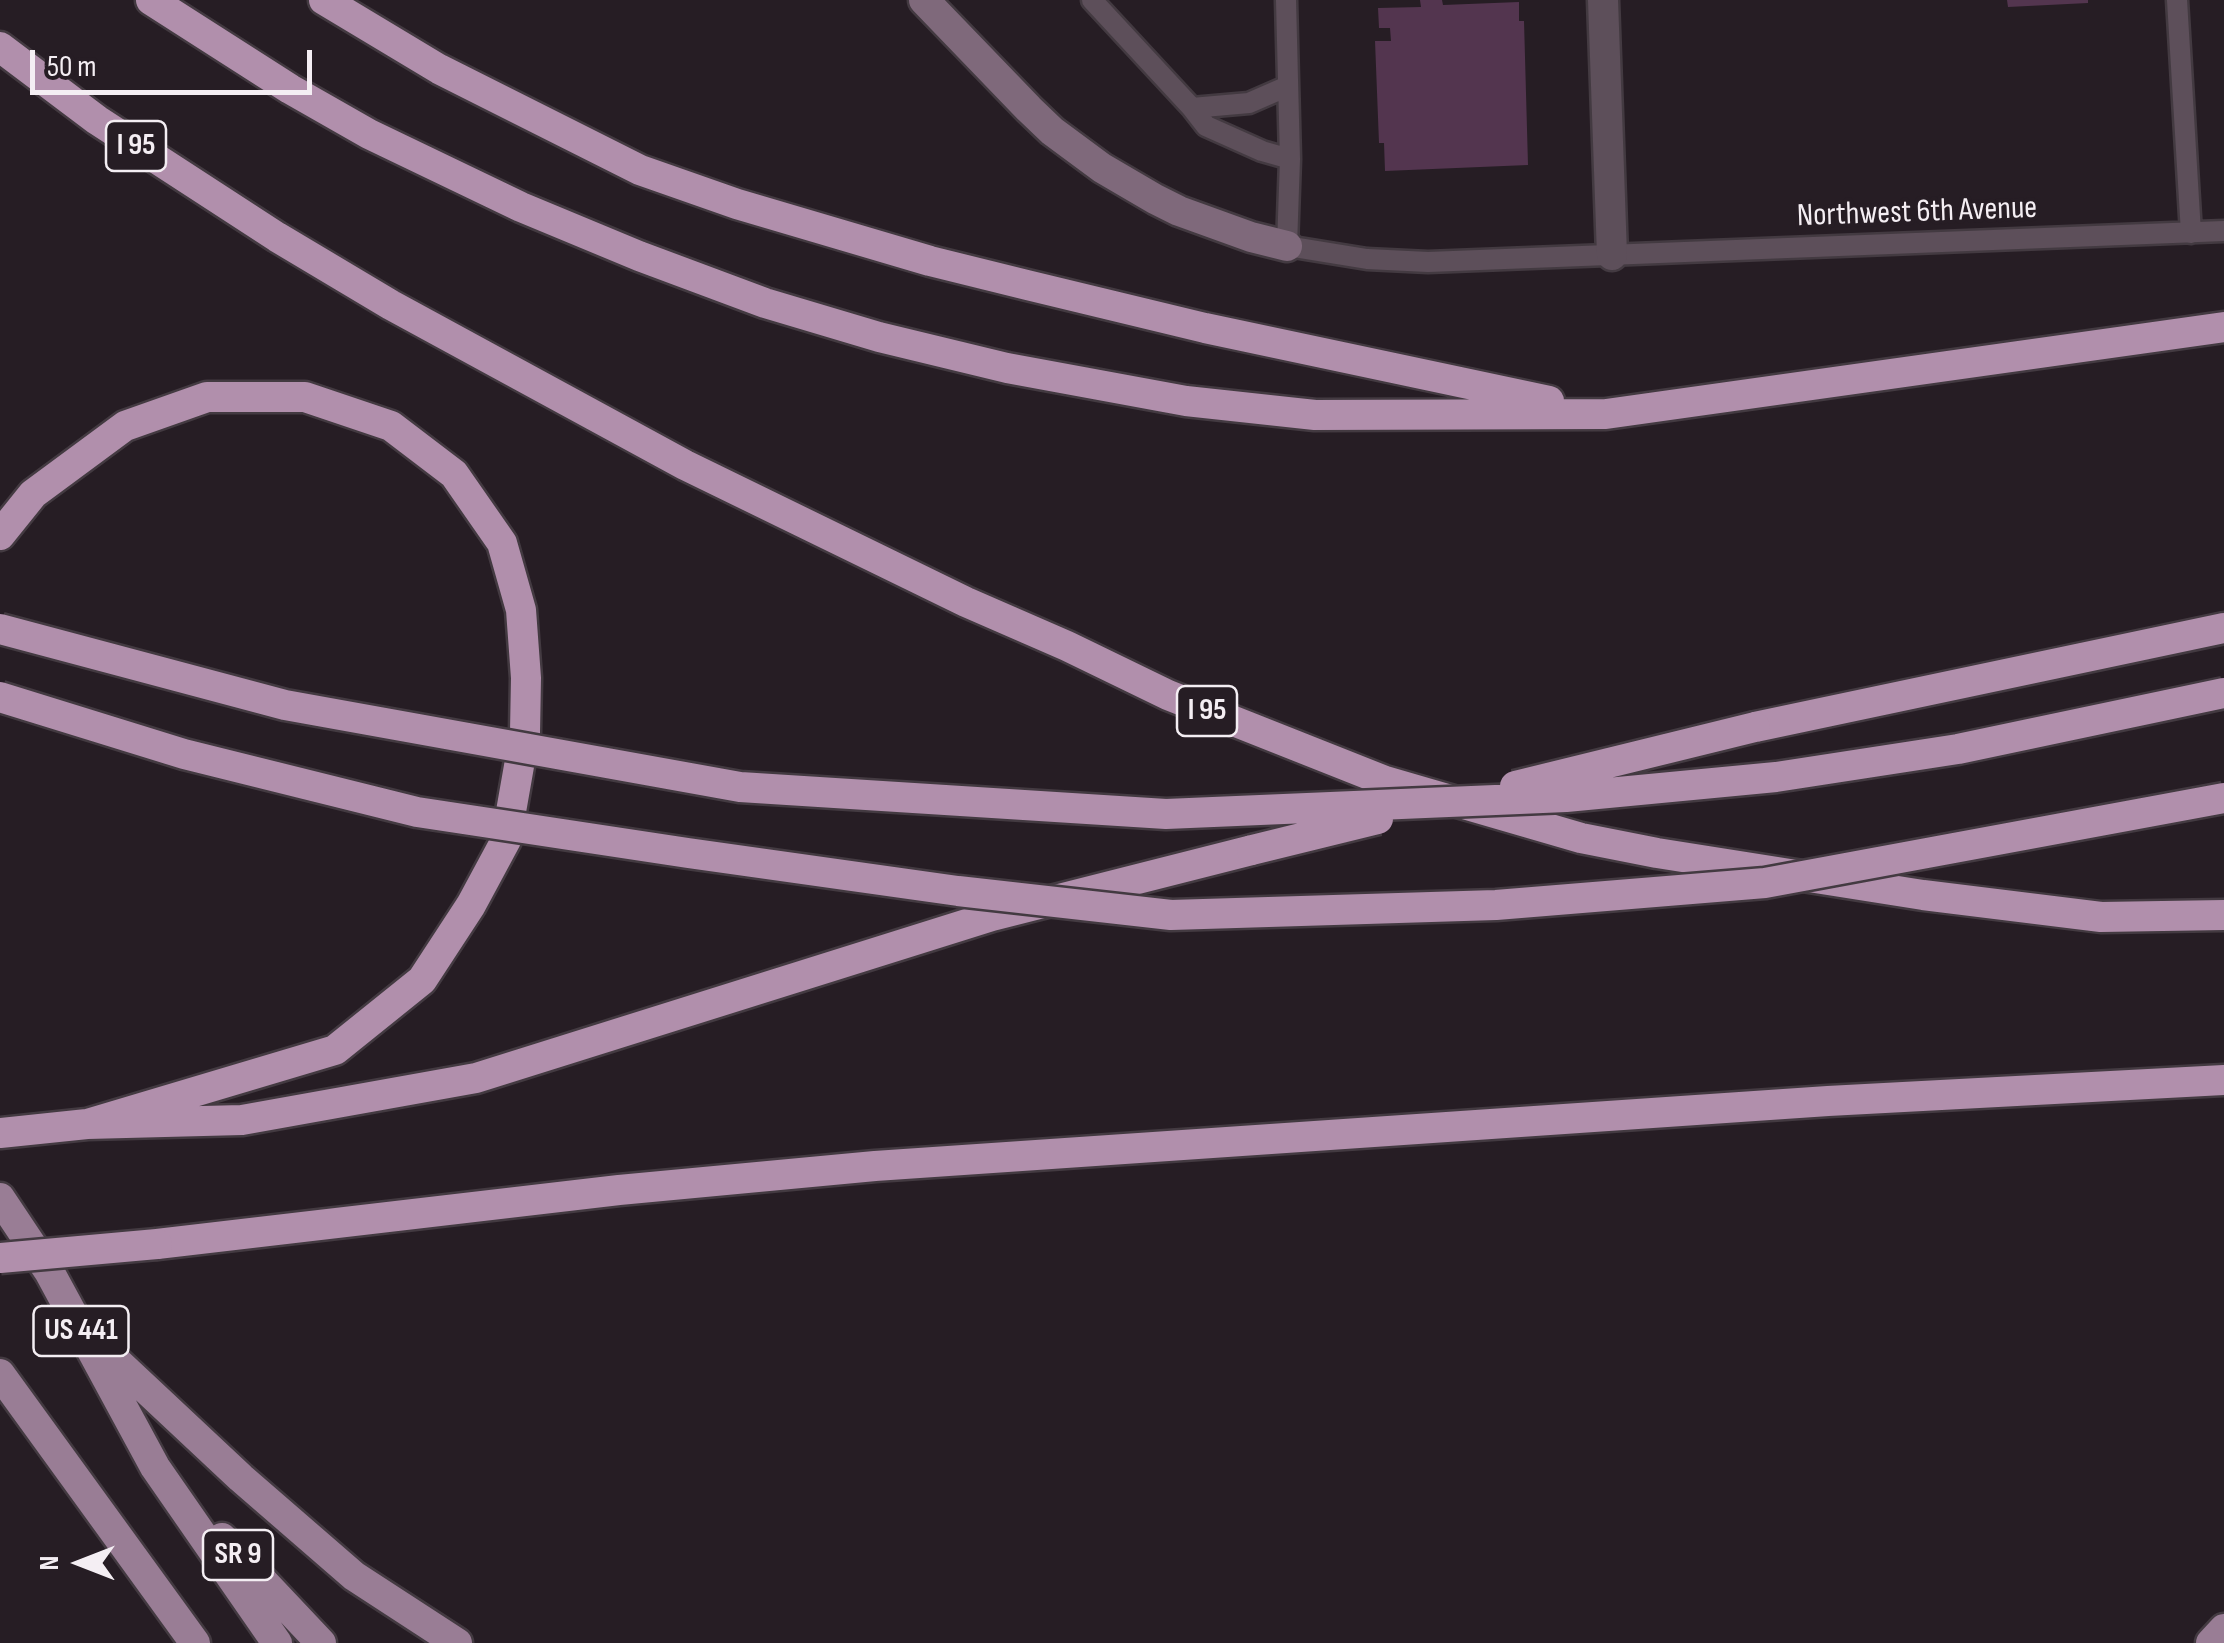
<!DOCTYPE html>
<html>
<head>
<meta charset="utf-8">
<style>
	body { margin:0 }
	#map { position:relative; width:2224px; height:1643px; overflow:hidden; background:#261d24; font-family:"Sofia Sans Condensed",sans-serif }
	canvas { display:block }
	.north { position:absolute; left:30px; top:1513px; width:100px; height:100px; -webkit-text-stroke:8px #261d24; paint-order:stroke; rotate:270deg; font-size:28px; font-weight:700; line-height:40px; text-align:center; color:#f4eef3 }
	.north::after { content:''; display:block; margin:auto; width:35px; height:45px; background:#f4eef3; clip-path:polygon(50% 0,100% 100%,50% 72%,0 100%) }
	.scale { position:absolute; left:30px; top:50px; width:282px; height:45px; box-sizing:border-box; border:5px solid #f4eef3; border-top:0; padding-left:12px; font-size:30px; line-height:35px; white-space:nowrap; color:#f4eef3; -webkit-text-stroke:8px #261d24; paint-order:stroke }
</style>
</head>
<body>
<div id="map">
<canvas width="2224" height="1643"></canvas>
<div class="north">N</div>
<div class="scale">50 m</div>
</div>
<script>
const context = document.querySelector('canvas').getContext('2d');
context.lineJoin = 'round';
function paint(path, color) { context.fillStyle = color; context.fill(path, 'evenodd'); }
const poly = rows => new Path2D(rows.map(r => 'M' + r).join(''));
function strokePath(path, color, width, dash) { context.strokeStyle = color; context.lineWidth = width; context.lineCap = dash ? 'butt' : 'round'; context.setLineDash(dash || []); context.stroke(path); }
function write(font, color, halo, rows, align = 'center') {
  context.font = font + ' "Sofia Sans Condensed",sans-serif'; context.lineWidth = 8; context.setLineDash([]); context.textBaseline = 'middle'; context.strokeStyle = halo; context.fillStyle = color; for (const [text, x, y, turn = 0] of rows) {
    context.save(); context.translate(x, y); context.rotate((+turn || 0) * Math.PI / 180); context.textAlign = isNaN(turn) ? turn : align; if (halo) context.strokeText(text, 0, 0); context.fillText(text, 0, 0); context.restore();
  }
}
paint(poly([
	[1420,0,1442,0,1443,5,1519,2,1519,21,1524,21,1528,165,1385,171,1384,143,1379,143,1375,41,1391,41,1390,28,1379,28,1378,8,1421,7],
	[2007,0,2088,0,2088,3,2008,7]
]), '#53354f');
const lane = poly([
	[1092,0,1192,108,1206,126,1262,151,1290,159],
	[1286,0,1290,159,1287,246,1367,259,1428,262,2224,231],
	[2177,0,2191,233],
	[1192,108,1249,103,1288,86]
]);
const street = poly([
	[1603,0,1612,255]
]);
const secondary = poly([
	[924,0,1029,109,1052,131,1102,168,1155,199,1179,211,1251,237,1287,246]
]);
const primary = poly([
	[0,1198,50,1273,155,1467,277,1643],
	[99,1345,241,1478,354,1576,457,1643],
	[0,1374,195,1643],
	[222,1538,321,1643],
	[2211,1643,2224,1629]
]);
const highway = poly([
	[151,0,290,89,369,134,521,207,639,256,765,303,879,337,1007,368,1186,401,1315,415,1606,414,2224,327],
	[324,0,439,69,640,170,737,204,930,261,1027,285,1205,328,1549,401],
	[0,47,97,120,277,237,391,305,685,465,966,602,1067,646,1168,695,1385,781,1581,838,1657,853,1923,895,2101,917,2224,915],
	[0,535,33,494,125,426,207,397,305,397,391,426,454,474,502,543,521,610,526,678,525,732,506,840,471,905,422,980,335,1050,87,1124],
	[1755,727,2224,628],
	[0,1133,87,1124,242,1120,476,1078,992,916,1252,850],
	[157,1244,619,1190,875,1166,1828,1101,2224,1080]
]);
strokePath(lane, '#433a41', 25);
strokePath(street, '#433a41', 35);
strokePath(secondary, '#433a41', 35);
strokePath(primary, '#433a41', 35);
strokePath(highway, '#433a41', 35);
strokePath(lane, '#5d4f5a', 20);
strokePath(street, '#5d4f5a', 30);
strokePath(secondary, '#7f697b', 30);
strokePath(primary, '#997d95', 30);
strokePath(highway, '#b18fac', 30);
const highwayBridge = poly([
	[0,629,285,705,740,787,1166,814,1566,797,1776,777,1958,749,2224,693],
	[0,697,184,754,417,812,688,853,958,891,1171,915,1496,905,1765,883,2224,798],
	[1515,786,1755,727],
	[1252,850,1378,819],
	[0,1258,157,1244]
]);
strokePath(highwayBridge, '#433a41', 35, []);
strokePath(highwayBridge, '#b18fac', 30);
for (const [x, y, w] of [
	[136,146,60],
	[1207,711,60],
	[81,1331,95],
	[238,1555,70]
]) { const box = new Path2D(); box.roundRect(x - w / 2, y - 25, w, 50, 8); context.fillStyle = '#261d24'; context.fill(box); strokePath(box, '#f4eef3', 2.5); }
write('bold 30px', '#f4eef3', null, [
	["I 95",136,146],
	["I 95",1207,711],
	["US 441",81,1331],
	["SR 9",238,1555]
]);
write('32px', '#f4eef3', '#261d24', [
	["Northwest 6th Avenue",1917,213,-2]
]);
</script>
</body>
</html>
